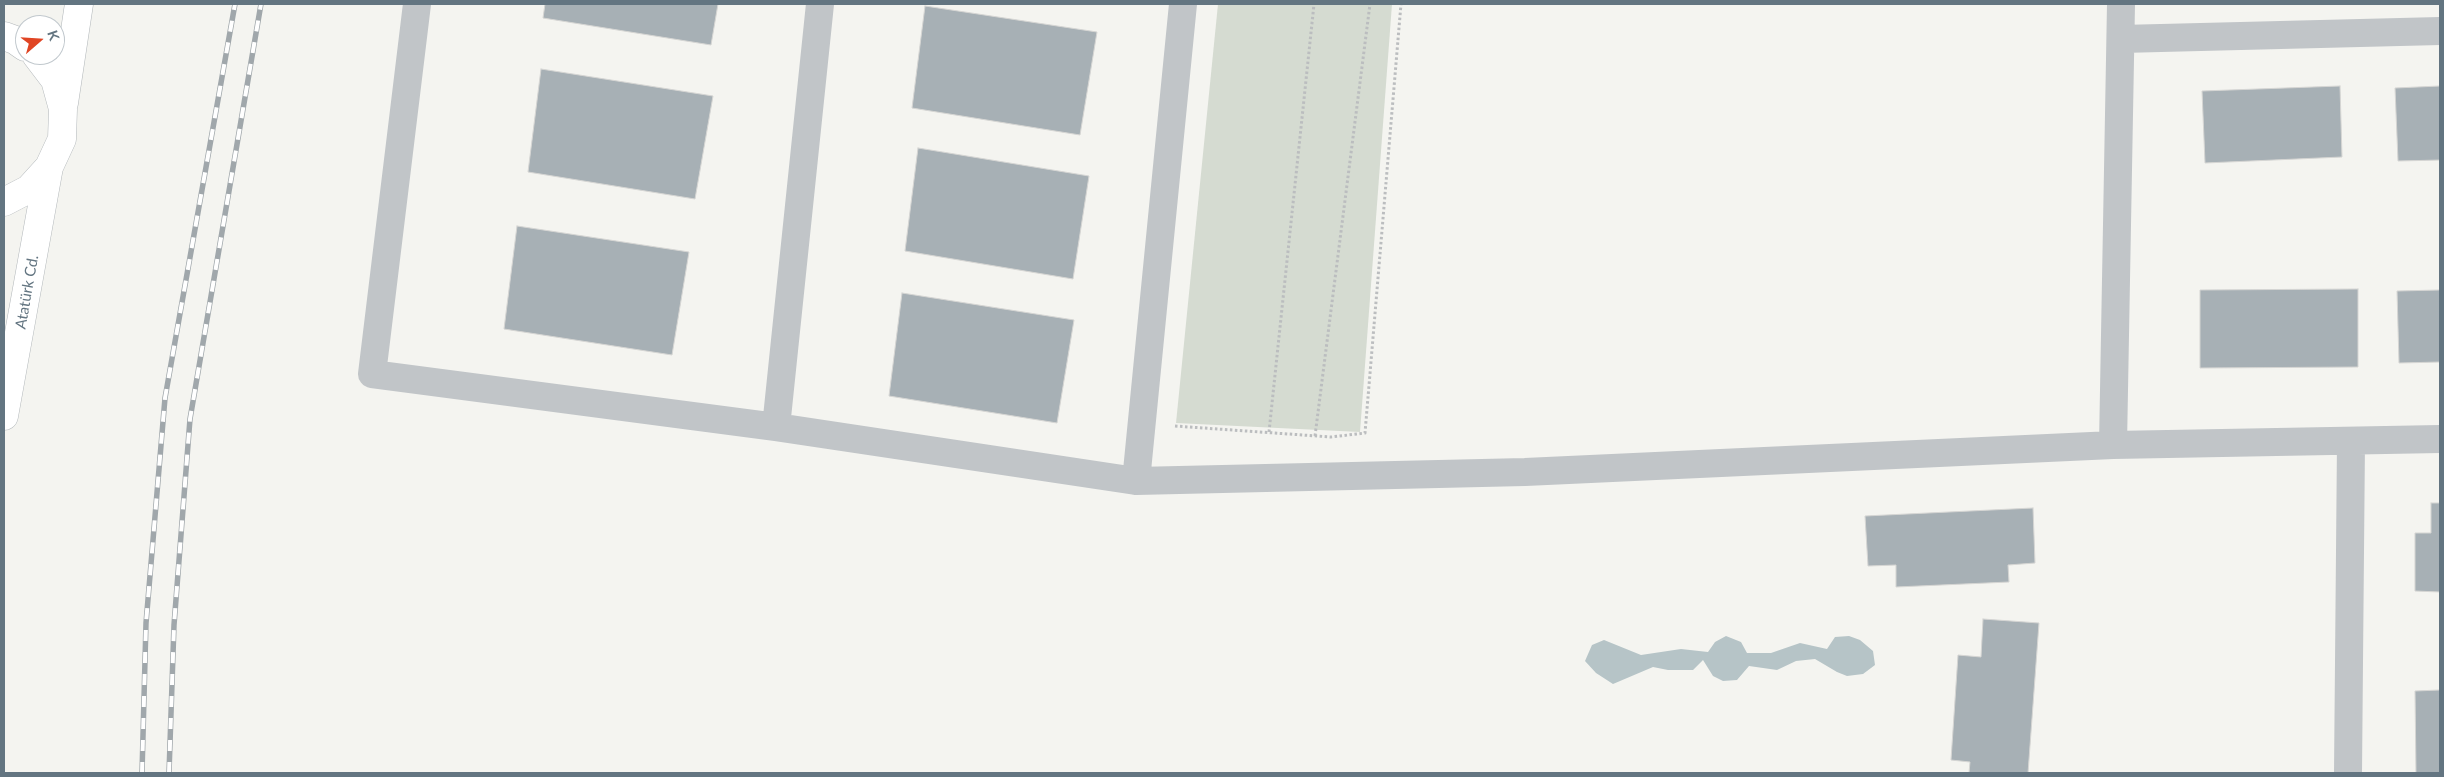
<!DOCTYPE html>
<html>
<head>
<meta charset="utf-8">
<style>
	body { margin:0 }
	#map { position:relative; width:2444px; height:777px; overflow:hidden; background:#f4f4f0; font-family:Lato,sans-serif }
	canvas { display:block }
	.frame { position:absolute; inset:0; border:5px solid #637581; pointer-events:none }
	.north { position:absolute; left:15px; top:15px; width:50px; height:50px; box-sizing:border-box; background:#fff; border:1px solid #c1c8cd; border-radius:50%; rotate:71deg; font-size:14px; font-weight:700; line-height:20px; text-align:center; color:#637581 }
	.north::after { content:''; display:block; margin:auto; width:18px; height:22px; background:#e04524; clip-path:polygon(50% 0,100% 100%,50% 72%,0 100%) }
</style>
</head>
<body>
<div id="map">
<canvas width="2444" height="777"></canvas>
<div class="frame"></div>
<div class="north">K</div>
</div>
<script>
const context = document.querySelector('canvas').getContext('2d');
context.lineJoin = 'round';
function paint(path, color) { context.fillStyle = color; context.fill(path, 'evenodd'); }
const poly = rows => new Path2D(rows.map(r => 'M' + r).join(''));
function strokePath(path, color, width, dash) { context.strokeStyle = color; context.lineWidth = width; context.lineCap = dash ? 'butt' : 'round'; context.setLineDash(dash || []); context.stroke(path); }
function write(font, color, halo, rows, align = 'center') {
  context.font = font + ' Lato,sans-serif'; context.lineWidth = 5; context.setLineDash([]); context.textBaseline = 'middle'; context.strokeStyle = halo; context.fillStyle = color; for (const [text, x, y, turn = 0] of rows) {
    context.save(); context.translate(x, y); context.rotate((+turn || 0) * Math.PI / 180); context.textAlign = isNaN(turn) ? turn : align; if (halo) context.strokeText(text, 0, 0); context.fillText(text, 0, 0); context.restore();
  }
}
paint(poly([
	[1218,4,1392,4,1360,432,1176,423]
]), '#d5dbd1');
paint(poly([
	[1726,636,1741,642,1747,653,1771,653,1800,643,1827,649,1835,637,1849,636,1860,640,1873,651,1875,665,1863,674,1847,676,1837,672,1815,659,1796,661,1777,670,1749,666,1737,680,1723,681,1713,676,1703,660,1693,670,1668,670,1653,667,1613,684,1596,673,1585,661,1592,645,1604,640,1641,655,1681,649,1708,652,1715,642]
]), '#b6c4c7');
const building = poly([
	[545,4,718,4,711,45,543,18,545,4],
	[925,6,1097,32,1080,135,912,108,925,6],
	[541,69,713,96,695,199,528,172,541,69],
	[2340,86,2342,157,2205,163,2202,91,2340,86],
	[2440,86,2440,160,2398,161,2395,88,2440,86],
	[918,148,1089,176,1073,279,905,251,918,148],
	[517,226,689,252,672,355,504,329,517,226],
	[2358,289,2358,367,2200,368,2200,290,2358,289],
	[2440,290,2440,362,2399,363,2397,291,2440,290],
	[902,293,1074,320,1057,423,889,396,902,293],
	[2431,503,2440,503,2440,592,2415,591,2415,533,2431,533,2431,503],
	[2033,508,2035,563,2008,565,2009,582,1896,587,1896,565,1868,566,1865,516,2033,508],
	[1983,619,2039,623,2028,773,1969,773,1970,762,1951,760,1958,655,1981,657,1983,619],
	[2440,690,2440,773,2416,773,2415,691,2440,690]
]);
paint(building, '#a7b0b5');
strokePath(building, '#d5d5d3', 1);
const major = poly([
	[4,36,15,40,25,47],
	[64,103,79,4],
	[4,202,29,189,49,167,62,139,63,109,55,80,36,55],
	[4,416,49,167]
]);
strokePath(major, '#b2b7ba', 29);
strokePath(poly([
	[1175,426,1331,437,1365,433,1401,4],
	[1269,432,1314,4],
	[1315,436,1370,4]
]), '#bbbdbf', 3, [2.5, 2.5]);
strokePath(poly([
	[417,4,372,374,776,427,1136,481,1525,472,2113,445,2440,439],
	[2121,39,2440,31],
	[776,427,820,4],
	[2113,445,2121,4],
	[1136,481,1183,4],
	[2348,773,2351,441]
]), '#c1c5c8', 28);
strokePath(major, '#fff', 28);
const rail = poly([
	[142,773,146,623,165,398,235,4],
	[169,773,174,625,190,419,261,4]
]);
strokePath(rail, '#a0a7ab', 5.5);
strokePath(rail, '#fff', 4, [11]);
write('15px', '#637581', '#fff', [
	["Atatürk Cd.",27,292,-80]
]);
</script>
</body>
</html>
